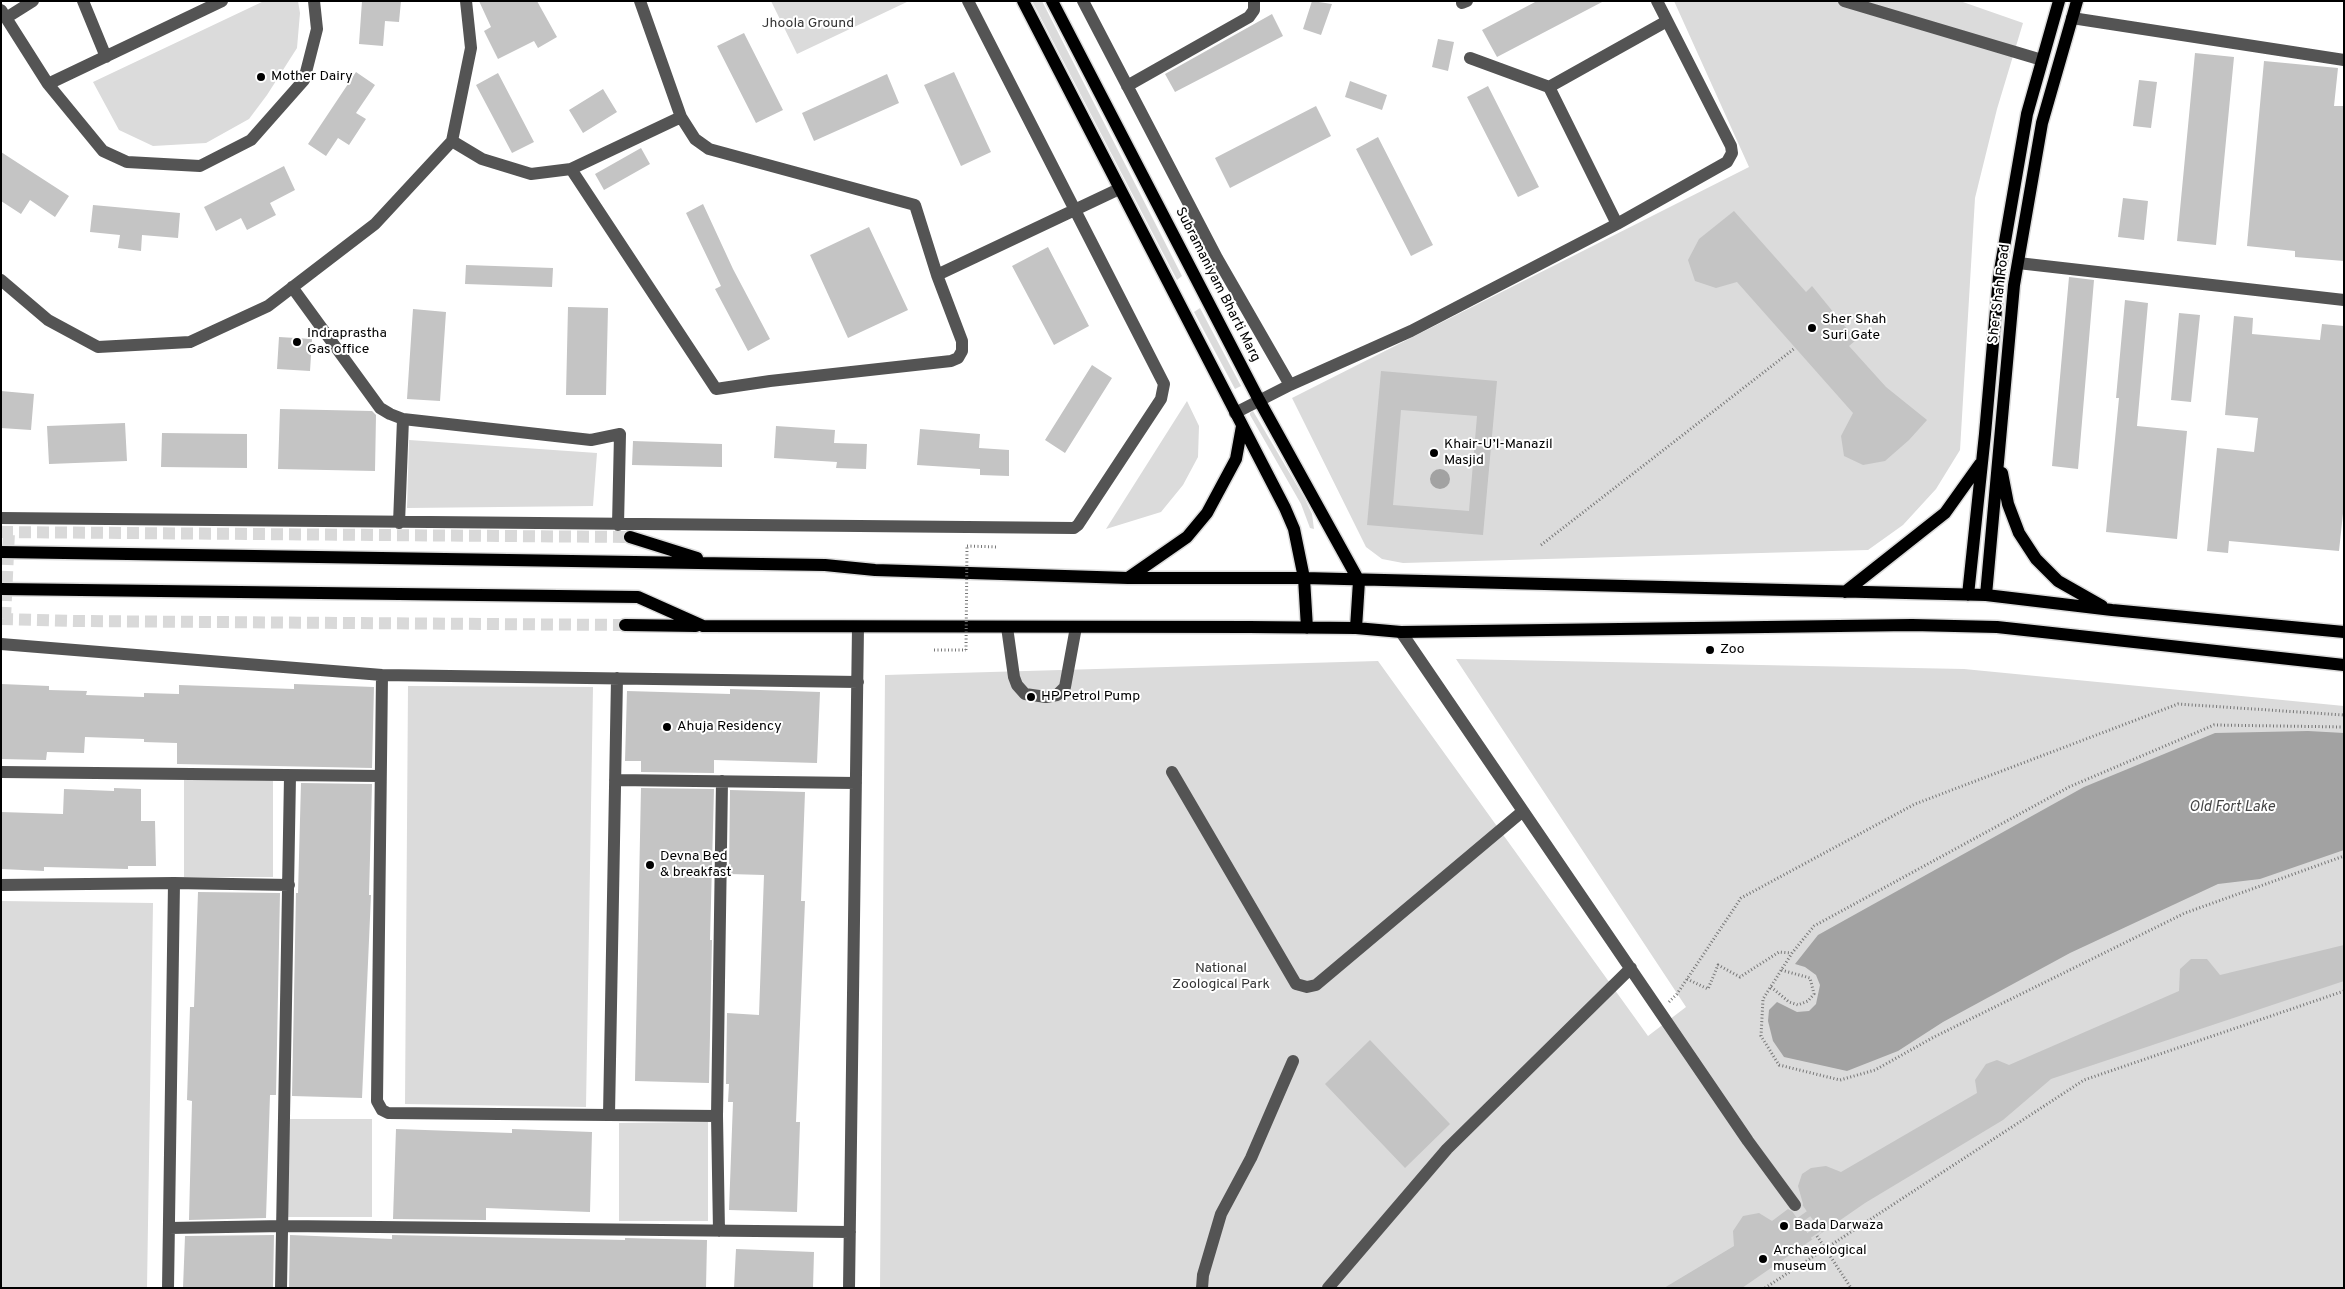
<!DOCTYPE html>
<html>
<head>
<meta charset="utf-8">
<style>
	body { margin:0 }
	#map { position:relative; width:2345px; height:1289px; overflow:hidden; background:#fff; font-family:Overpass,sans-serif }
	canvas { display:block }
	.frame { position:absolute; inset:0; border:2px solid #000; pointer-events:none }
</style>
</head>
<body>
<div id="map">
<canvas width="2345" height="1289"></canvas>
<div class="frame"></div>
</div>
<script>
const context = document.querySelector('canvas').getContext('2d');
context.lineJoin = 'round';
function paint(path, color) { context.fillStyle = color; context.fill(path, 'evenodd'); }
const poly = rows => new Path2D(rows.map(r => 'M' + r).join(''));
function strokePath(path, color, width, dash) { context.strokeStyle = color; context.lineWidth = width; context.lineCap = dash ? 'butt' : 'round'; context.setLineDash(dash || []); context.stroke(path); }
function write(font, color, halo, rows, align = 'center') {
  context.font = font + ' Overpass,sans-serif'; context.lineWidth = 4; context.setLineDash([]); context.textBaseline = 'middle'; context.strokeStyle = halo; context.fillStyle = color; for (const [text, x, y, turn = 0] of rows) {
    context.save(); context.translate(x, y); context.rotate((+turn || 0) * Math.PI / 180); context.textAlign = isNaN(turn) ? turn : align; if (halo) context.strokeText(text, 0, 0); context.fillText(text, 0, 0); context.restore();
  }
}
paint(poly([
	[264,1,298,1,300,13,297,48,267,95,249,119,206,143,153,146,119,130,93,82],
	[771,1,909,1,797,54],
	[1032,1,1042,1,1182,276,1177,280],
	[1674,1,1960,1,2023,23,1997,109,1975,198,1960,450,1936,489,1903,525,1868,550,1403,563,1382,559,1366,547,1292,398,1749,167],
	[1200,308,1241,386,1235,389,1194,312],
	[1187,401,1199,426,1198,457,1183,485,1161,512,1106,529],
	[1253,411,1305,499,1312,514,1314,529,1310,528,1301,504,1250,415,1250,413],
	[409,440,597,453,593,506,407,508],
	[1456,659,1964,669,2344,706,2344,1288,880,1288,885,675,1378,661,1648,1036,1686,1007],
	[408,686,593,687,586,1107,405,1104],
	[184,779,273,779,273,877,184,877],
	[1,901,153,903,147,1288,1,1288],
	[284,1119,372,1119,372,1217,284,1217],
	[708,1122,708,1221,619,1221,619,1123]
]), '#dbdbdb');
paint(poly([
	'1430 479a10 10 0 1 1 20 0a10 10 0 1 1-20 0Z',
	[2308,731,2344,733,2344,850,2260,879,2218,884,2070,953,1943,1022,1898,1051,1847,1071,1784,1057,1773,1041,1768,1021,1769,1010,1777,1002,1797,1012,1809,1011,1816,1004,1820,985,1816,975,1805,967,1795,964,1818,935,2084,787,2215,733]
]), '#a2a2a2');
paint(poly([
	[362,1,401,1,399,22,385,21,383,46,359,44],
	[479,1,537,1,557,37,538,48,534,41,498,59,484,31,491,27],
	[1312,1,1332,4,1321,35,1303,29],
	[1537,1,1604,1,1497,57,1482,30],
	[1272,14,1283,36,1175,92,1165,74],
	[744,33,783,110,756,123,717,46],
	[1438,39,1454,42,1448,71,1432,67],
	[2195,53,2234,57,2216,245,2177,241],
	[2264,61,2338,68,2334,106,2344,106,2344,261,2295,257,2295,251,2247,246],
	[356,72,375,85,356,113,366,119,349,145,338,138,326,156,308,144],
	[954,72,991,152,961,166,924,85],
	[498,73,534,142,512,153,476,85],
	[887,74,899,103,814,141,802,113],
	[2139,80,2157,82,2151,128,2133,126],
	[1350,81,1387,95,1382,110,1345,97],
	[1488,86,1539,187,1518,197,1467,97],
	[603,89,617,112,583,133,569,110],
	[1316,106,1331,136,1230,188,1215,158],
	[1378,137,1433,245,1411,256,1356,149],
	[641,148,650,164,604,190,595,174],
	[1,152,69,196,55,217,30,200,21,214,1,201],
	[284,166,295,190,270,203,276,215,247,230,241,218,216,231,204,207],
	[2123,198,2148,201,2144,240,2118,237],
	[703,204,733,269,770,339,748,351,715,289,721,286,686,213],
	[93,205,180,213,178,238,142,235,141,251,118,248,120,235,90,232],
	[1734,211,1806,292,1812,286,1856,340,1849,346,1886,387,1927,420,1909,440,1885,461,1863,465,1844,456,1841,436,1853,413,1737,282,1716,288,1695,281,1688,260,1699,239],
	[869,227,908,310,848,338,810,255],
	[1048,247,1089,326,1054,345,1012,266],
	[466,265,553,268,552,287,465,284],
	[2069,277,2094,280,2078,469,2052,466],
	[2125,300,2148,303,2137,426,2187,431,2177,539,2106,532,2119,398,2116,398],
	[568,307,608,308,606,395,566,395],
	[413,309,446,312,440,401,407,399],
	[2179,313,2200,315,2191,402,2171,400],
	[2234,316,2253,318,2252,334,2320,340,2322,324,2344,326,2344,504,2339,551,2229,541,2228,553,2207,551,2217,448,2254,452,2258,418,2225,415],
	[279,337,312,339,310,371,277,369],
	[1092,365,1112,378,1065,453,1045,440],
	[1381,371,1497,381,1483,535,1367,525],
	[1401,410,1477,416,1469,511,1393,505],
	[1,391,34,394,31,430,1,428],
	[280,409,372,411,376,415,375,471,278,469],
	[125,423,127,461,49,464,47,426],
	[776,426,835,430,834,443,867,444,866,469,836,468,837,462,774,458],
	[920,429,980,434,979,448,1009,450,1009,476,980,475,980,469,917,465],
	[162,433,247,434,247,468,161,467],
	[633,441,722,444,722,467,632,465],
	[1,684,49,686,49,690,87,691,86,695,144,697,144,693,179,694,179,685,294,689,294,684,374,687,372,768,177,764,177,743,144,742,144,739,85,737,84,753,47,752,46,760,1,759],
	[730,689,820,692,817,763,714,760,714,773,641,772,641,761,625,761,627,691,730,694],
	[301,783,372,784,369,895,371,895,362,1098,292,1096,296,893,298,893],
	[114,788,141,789,141,821,155,821,156,866,128,866,128,869,44,867,44,871,1,869,1,812,63,814,64,789,114,791],
	[641,788,714,789,710,940,712,940,709,1083,635,1081],
	[730,790,805,792,801,901,805,901,796,1122,800,1122,797,1212,729,1210,733,1102,728,1102,729,1084,726,1084,727,1013,759,1015,764,875,729,874],
	[198,892,280,893,276,1095,270,1095,266,1218,189,1220,192,1101,187,1100,190,1007,194,1007],
	[2344,945,2344,981,2051,1079,2003,1120,1865,1203,1742,1288,1664,1288,1734,1246,1733,1231,1743,1216,1759,1213,1772,1221,1788,1209,1795,1213,1800,1211,1803,1204,1798,1186,1802,1174,1811,1168,1826,1166,1841,1172,1977,1093,1975,1080,1986,1064,1997,1060,2009,1065,2179,991,2180,969,2191,959,2207,959,2220,975],
	[1370,1040,1450,1124,1405,1168,1325,1084],
	[396,1129,512,1133,512,1129,592,1132,590,1212,486,1208,486,1220,393,1219],
	[274,1235,273,1288,183,1288,185,1236],
	[290,1235,392,1239,392,1235,625,1240,625,1238,707,1240,706,1288,289,1288],
	[736,1249,814,1252,813,1288,734,1288]
]), '#c4c4c4');
strokePath(poly([
	[1795,1205,1817,1236]
]), '#d9d9d9', 12, [12, 6]);
strokePath(poly([
	[1,532,630,537],
	[1,619,75,621,625,625],
	[5,619,9,532]
]), '#d9d9d9', 12, [12, 6]);
const major = poly([
	[1023,1,1285,508,1294,529,1304,578,1307,628],
	[1052,1,1259,400,1359,581],
	[2002,473,2008,504,2019,533,2036,559,2058,581,2102,606],
	[630,537,697,558],
	[1,552,825,565,875,570,1128,578,1304,578,1986,595,2112,610,2344,632],
	[1128,578,1187,537,1207,513,1236,459,1242,426],
	[1,589,638,597,703,626,1249,627,1356,628,1401,632,1912,625,1997,627,2344,665],
	[1845,592,1945,513,1980,464],
	[1968,595,1985,434,1999,276,2027,114,2059,1],
	[1986,595,2014,285,2042,123,2077,1],
	[625,625,696,626],
	[1356,628,1359,581]
]);
strokePath(major, '#dbdbdb', 15);
strokePath(poly([
	[1541,545,1795,348],
	[967,546,997,547],
	[934,650,966,650],
	[2344,727,2214,725,2069,787,1814,926,1792,953,1763,999,1761,1036,1779,1065,1840,1080,1875,1070,1934,1037,2185,913,2344,856],
	[1687,979,1708,989,1718,965,1740,977,1779,952,1791,953],
	[1771,987,1789,1002,1798,1005,1808,1001,1814,994,1810,978,1781,970],
	[1669,1002,1677,994,1741,898,1915,804,2178,704,2344,715],
	[1817,1236,1851,1288],
	[1765,1288,2084,1080,2344,991]
]), '#767676', 3, [1, 2.5]);
strokePath(poly([
	[83,1,106,57],
	[1083,1,1217,258,1290,385],
	[1844,1,2042,60],
	[1462,3,1467,1],
	[1,10,48,84,103,151,127,162,200,166,251,140,304,80,317,29,314,1],
	[6,18,33,1],
	[2072,18,2344,60],
	[1470,58,1549,87],
	[48,84,222,1],
	[1127,86,1249,17,1254,10,1254,1],
	[452,141,482,159,531,174,571,169,681,117],
	[571,169,716,389,770,381,951,361,958,358,962,351,962,341,937,275,915,205,709,149,695,139,681,117,640,1],
	[1617,224,1549,87,1667,21],
	[2018,263,2344,300],
	[937,275,1119,189],
	[1,280,48,320,98,347,190,342,268,306,375,224,452,141,471,48,466,1],
	[292,287,380,408,390,414,403,419,591,440,620,434,618,525],
	[1235,413,1290,385,1411,331,1617,224,1727,162,1732,153,1731,146,1657,1],
	[1,518,1074,528,1078,525,1161,399,1164,384,968,1],
	[399,523,403,419],
	[1007,627,1014,677,1017,685,1025,694,1046,697,1057,695,1065,687,1076,627],
	[1401,632,1748,1141,1795,1205],
	[1,644,382,675,858,682],
	[382,675,377,1101,382,1110,388,1113,609,1115,617,678],
	[1,772,380,776],
	[1172,772,1296,984,1307,987,1316,985,1523,811],
	[615,780,856,783],
	[1,885,174,883,289,885],
	[609,1115,717,1116],
	[169,1228,284,1226,850,1232],
	[719,1231,717,1116,722,781],
	[168,1288,174,883],
	[281,1288,290,776],
	[849,1288,858,627],
	[1202,1288,1203,1275,1221,1214,1251,1158,1293,1061],
	[1328,1288,1447,1149,1631,968]
]), '#545454', 12);
strokePath(major, '#000', 12);
strokePath(poly([
	[966,650,967,546]
]), '#767676', 3, [1, 2.5]);
for (const [x, y, r, color] of [
	[261,77,5,"#000"],
	[1812,328,5,"#000"],
	[297,342,5,"#000"],
	[1434,453,5,"#000"],
	[1710,650,5,"#000"],
	[1031,697,5,"#000"],
	[667,727,5,"#000"],
	[650,865,5,"#000"],
	[1784,1226,5,"#000"],
	[1763,1259,5,"#000"]
]) { const dot = new Path2D(); dot.arc(x, y, r, 0, 2 * Math.PI); context.fillStyle = color; context.fill(dot); strokePath(dot, '#fff', 2); }
write('14px', '#323232', '#fff', [
	["Jhoola Ground",808,24],
	["National",1221,969],
	["Zoological Park",1221,985]
]);
write('14px', '#000', '#fff', [
	["Mother Dairy",271,77],
	["Sher Shah",1822,320],
	["Suri Gate",1822,336],
	["Indraprastha",307,334],
	["Gas office",307,350],
	["Khair-U’l-Manazil",1444,445],
	["Masjid",1444,461],
	["Zoo",1720,650],
	["HP Petrol Pump",1041,697],
	["Ahuja Residency",677,727],
	["Devna Bed",660,857],
	["& breakfast",660,873],
	["Bada Darwaza",1794,1226],
	["Archaeological",1773,1251],
	["museum",1773,1267]
], 'left');
write('14px', '#000', '#fff', [
	["Subramaniyam Bharti Marg",1217,285,63],
	["Sher Shah Road",2000,294,-83]
]);
write('italic 15px', '#434343', '#fff', [
	["Old Fort Lake",2232,808]
]);
</script>
</body>
</html>
